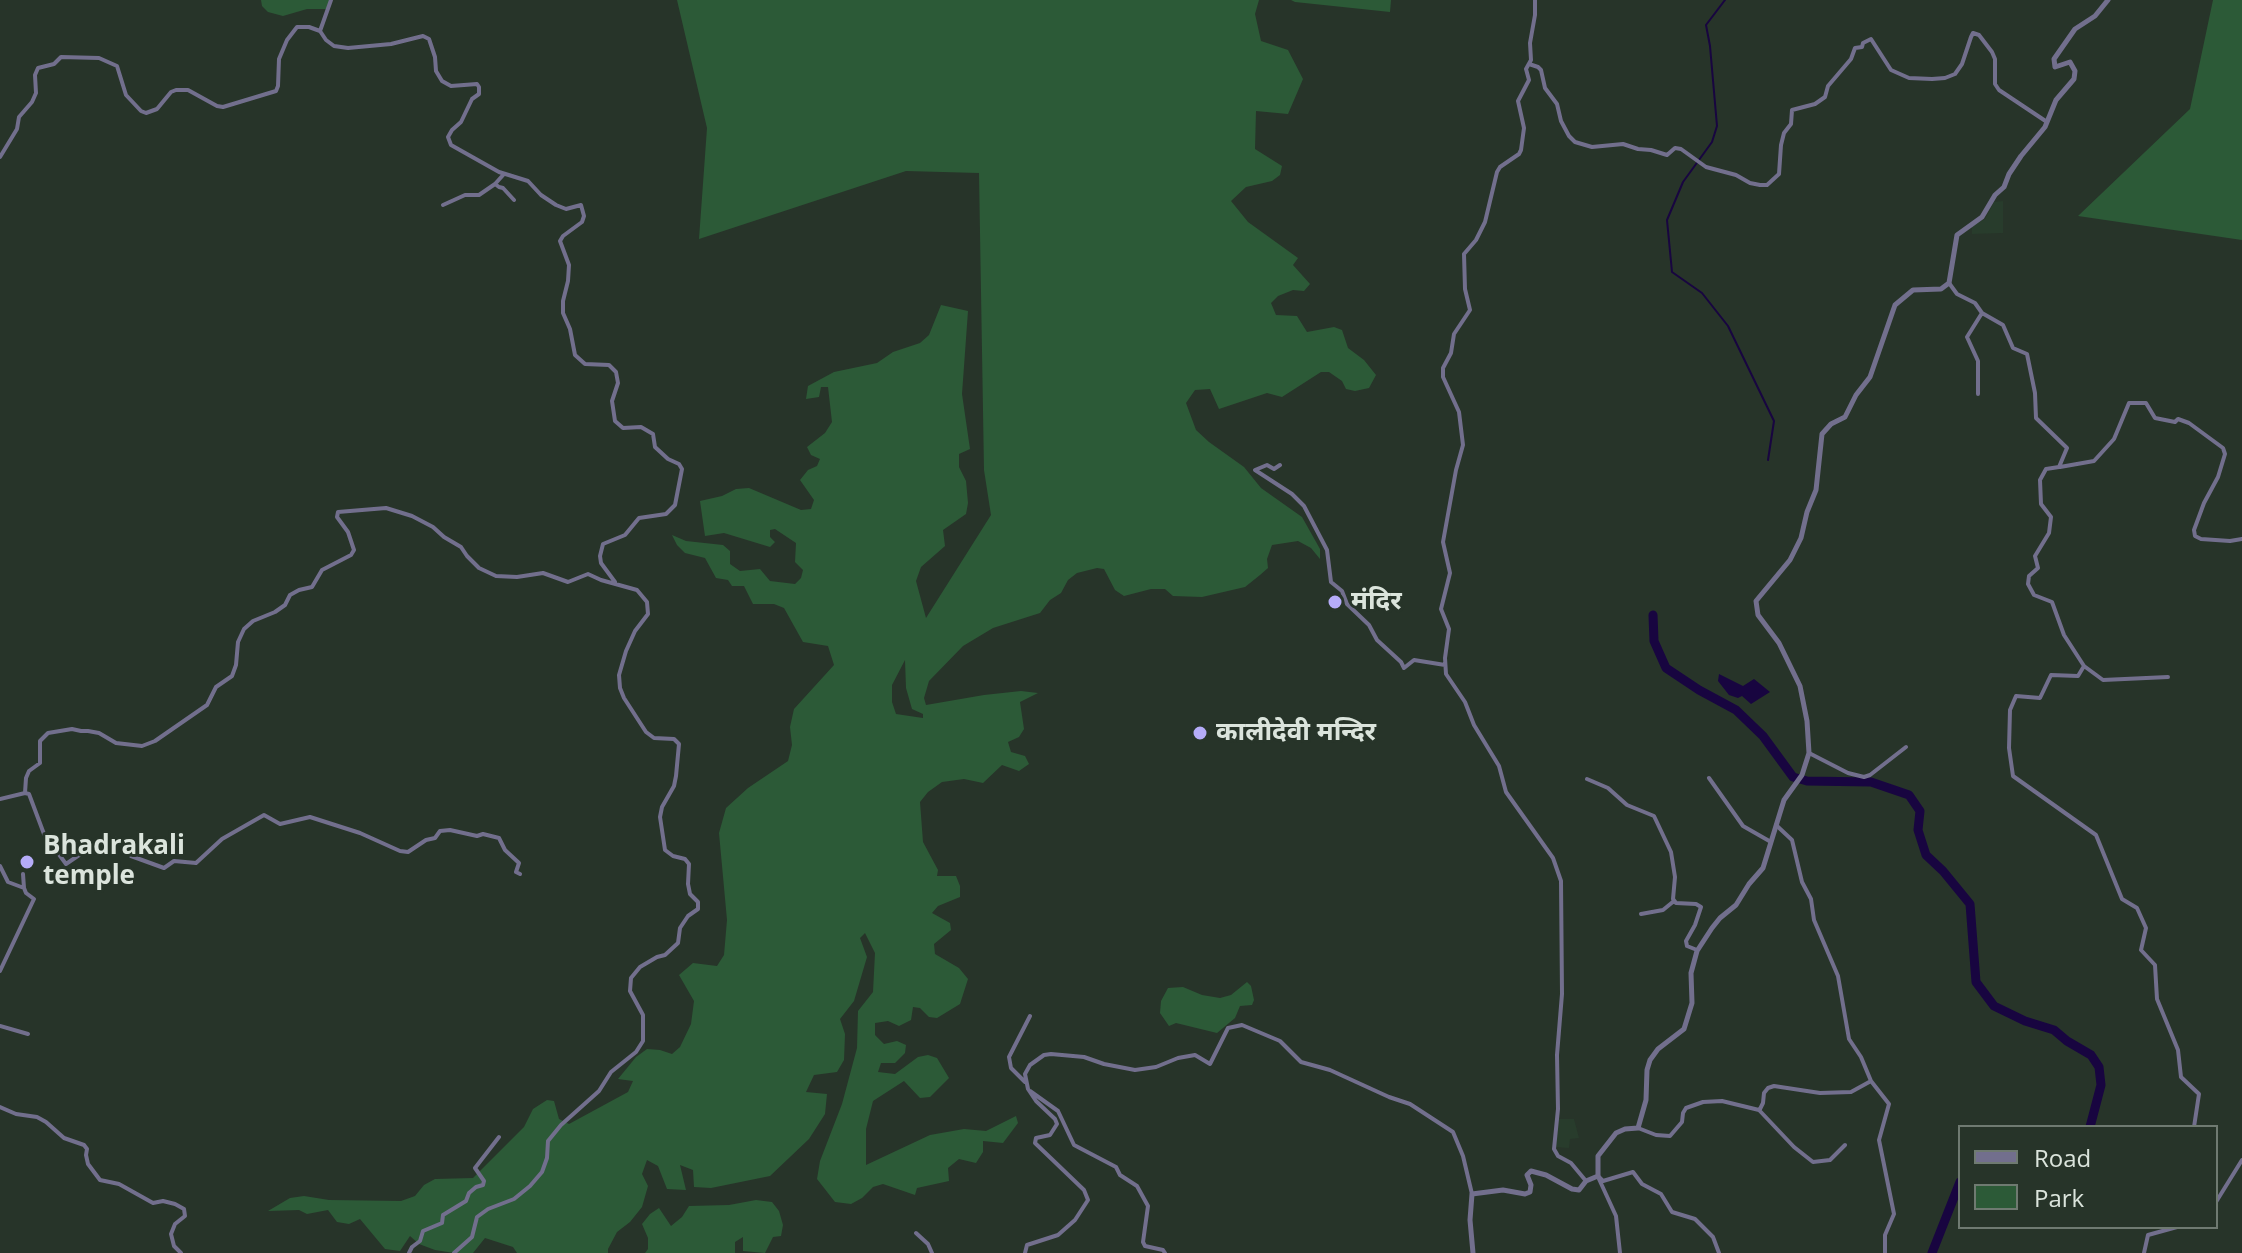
<!DOCTYPE html>
<html>
<head>
<meta charset="utf-8">
<style>
	body { margin:0 }
	#map { position:relative; width:2242px; height:1253px; overflow:hidden; background:#273429; font-family:"Open Sans",sans-serif }
	canvas { display:block }
	.legend { position:absolute; left:1958px; top:1125px; width:260px; height:104px; box-sizing:border-box; background:#273429; border:2px solid #6f7a71; margin:0; padding:10px 14px; list-style:none; font-size:24px; color:#dbe4dc }
	.legend li { display:flex; align-items:center; gap:16px; height:40px }
	.legend b { width:40px; border:2px solid #6f7a71 }
</style>
</head>
<body>
<div id="map">
<canvas width="2242" height="1253"></canvas>
<ul class="legend">
<li><b style="height:10px;background:#726f8d"></b>Road</li>
<li><b style="height:22px;background:#2c5a37"></b>Park</li>
</ul>
</div>
<script>
const context = document.querySelector('canvas').getContext('2d');
context.lineJoin = 'round';
function paint(path, color) { context.fillStyle = color; context.fill(path, 'evenodd'); }
const poly = rows => new Path2D(rows.map(r => 'M' + r).join(''));
function strokePath(path, color, width, dash) { context.strokeStyle = color; context.lineWidth = width; context.lineCap = dash ? 'butt' : 'round'; context.setLineDash(dash || []); context.stroke(path); }
function write(font, color, halo, rows, align = 'center') {
  context.font = font + ' "Open Sans","Noto Sans Devanagari",sans-serif'; context.lineWidth = 6; context.setLineDash([]); context.textBaseline = 'middle'; context.strokeStyle = halo; context.fillStyle = color; for (const [text, x, y, turn = 0] of rows) {
    context.save(); context.translate(x, y); context.rotate((+turn || 0) * Math.PI / 180); context.textAlign = isNaN(turn) ? turn : align; if (halo) context.strokeText(text, 0, 0); context.fillText(text, 0, 0); context.restore();
  }
}
paint(poly([
	[2003,201,2003,233,1972,234,1972,226,1985,219,1994,202],
	[1559,1119,1574,1119,1579,1138,1570,1139,1569,1148,1556,1147]
]), '#283c2c');
paint(poly([
	[261,0,332,0,329,9,307,9,283,16,268,12,262,6],
	[677,0,1259,0,1255,14,1261,41,1288,50,1303,79,1288,114,1256,111,1255,149,1282,166,1280,175,1272,181,1246,187,1231,201,1248,222,1298,258,1293,265,1310,284,1304,291,1293,290,1278,296,1271,303,1276,315,1297,316,1307,332,1334,327,1342,330,1348,348,1364,360,1376,375,1369,388,1355,391,1346,389,1342,381,1329,372,1321,372,1282,397,1267,393,1219,409,1210,389,1195,390,1186,403,1196,430,1209,442,1244,467,1261,488,1302,517,1320,549,1320,559,1311,548,1298,541,1272,545,1267,559,1268,568,1260,575,1245,587,1202,597,1173,596,1165,589,1151,589,1124,596,1115,590,1104,569,1097,568,1077,573,1068,580,1061,593,1050,600,1040,613,993,628,963,646,929,681,924,698,926,705,984,695,1021,691,1038,693,1020,702,1024,729,1019,737,1008,742,1011,752,1025,756,1029,764,1019,771,1002,765,983,783,964,779,942,782,928,792,920,802,923,842,938,870,937,876,956,876,960,886,960,897,938,906,932,913,950,923,951,930,934,944,935,954,959,968,968,979,960,1004,937,1018,929,1017,920,1008,913,1007,911,1020,899,1026,888,1021,875,1023,875,1035,884,1044,897,1041,906,1045,905,1053,895,1063,881,1063,878,1072,895,1074,918,1057,928,1055,937,1058,949,1078,930,1097,920,1098,904,1081,873,1101,866,1129,866,1165,930,1135,964,1129,986,1131,1016,1116,1018,1123,1003,1143,983,1141,983,1152,976,1163,959,1159,948,1168,949,1181,917,1188,915,1195,883,1184,873,1187,862,1198,851,1204,835,1202,817,1179,820,1161,842,1104,857,1048,858,1011,873,992,875,953,865,933,860,938,867,957,854,1001,840,1019,845,1034,844,1060,837,1072,814,1075,806,1092,827,1094,825,1114,809,1139,770,1176,711,1188,694,1187,693,1170,680,1165,686,1190,667,1189,658,1166,647,1160,642,1174,648,1186,642,1207,630,1222,617,1232,608,1249,608,1253,517,1253,513,1247,485,1238,473,1253,454,1253,435,1250,419,1244,410,1236,400,1251,385,1249,360,1219,349,1224,337,1222,328,1210,307,1214,299,1210,268,1211,290,1198,304,1196,329,1200,401,1201,415,1196,424,1185,435,1179,473,1178,524,1127,533,1109,547,1100,554,1101,559,1119,569,1124,628,1092,633,1081,618,1079,636,1057,647,1049,660,1050,672,1054,680,1047,691,1024,694,1001,679,975,693,963,717,966,724,955,727,920,719,833,726,808,748,788,788,761,792,745,790,727,794,709,834,665,828,646,803,642,784,608,774,604,753,604,744,586,732,586,728,580,716,578,705,558,685,553,677,545,672,535,686,541,723,545,730,551,730,564,740,571,760,569,770,581,795,584,801,578,803,570,795,562,796,543,775,529,770,530,770,537,775,542,770,547,724,533,705,536,700,501,722,496,736,489,749,488,801,510,811,509,814,500,800,480,808,470,817,466,820,459,811,455,807,447,825,433,832,422,828,387,821,387,819,397,806,399,808,386,834,372,877,363,893,352,920,343,929,335,941,305,968,311,962,394,970,449,959,454,959,467,966,481,968,503,966,514,943,530,945,546,921,567,916,581,926,618,991,515,984,470,979,173,906,171,699,239,707,128],
	[905,660,906,688,912,709,923,714,923,718,896,714,892,702,892,685],
	[1291,0,1391,0,1390,12,1295,2],
	[2213,0,2242,0,2242,240,2078,216,2190,109],
	[1247,982,1251,986,1254,1000,1252,1005,1240,1006,1235,1018,1217,1033,1176,1023,1169,1026,1160,1013,1161,1001,1168,988,1183,987,1202,995,1220,998,1231,995],
	[756,1200,772,1202,779,1211,783,1225,781,1236,773,1237,765,1253,743,1251,743,1237,735,1242,735,1253,645,1253,648,1249,648,1238,642,1224,650,1214,659,1208,671,1226,682,1217,689,1206,729,1205]
]), '#2c5a37');
paint(poly([
	[1719,674,1743,686,1754,679,1770,692,1751,704,1742,696,1738,698,1729,695,1718,681]
]), '#180540');
strokePath(poly([
	[1725,0,1706,25,1710,46,1717,126,1712,142,1683,182,1667,220,1672,272,1702,293,1728,326,1774,421,1768,460]
]), '#180540', 2);
strokePath(poly([
	[1653,615,1654,641,1666,668,1699,690,1736,710,1763,736,1793,777,1807,781,1871,782,1909,795,1920,811,1918,830,1926,855,1943,871,1970,904,1976,982,1994,1006,2025,1021,2054,1030,2067,1041,2091,1055,2099,1067,2101,1085,2090,1127],
	[1932,1253,1960,1182]
]), '#180540', 9);
strokePath(poly([
	[1535,0,1535,15,1530,43,1531,60,1526,69,1529,80,1518,101,1524,128,1521,150,1519,154,1500,167,1497,172,1485,222,1476,240,1464,254,1465,289,1470,310,1454,334,1451,353,1443,368,1443,377,1459,412,1463,445,1456,470,1443,542,1450,573,1441,609,1449,629,1445,658,1446,674,1465,702,1474,725,1499,766,1506,792,1553,858,1561,881,1562,994,1557,1055,1558,1109,1554,1149,1558,1156,1571,1163,1586,1181],
	[320,31,331,0],
	[1529,64,1538,67,1541,70,1545,88,1557,104,1561,121,1569,136,1575,142,1592,147,1623,144,1638,149,1651,150,1667,155,1675,148,1681,149,1706,167,1736,175,1750,183,1760,185,1767,185,1779,174,1781,145,1784,133,1791,124,1792,110,1815,104,1825,97,1828,86,1851,59,1855,48,1862,47,1863,43,1871,39,1891,70,1909,78,1932,79,1945,78,1955,74,1962,64,1971,37,1973,33,1979,35,1992,52,1995,59,1995,84,1999,90,2047,122],
	[0,157,17,129,19,117,32,102,36,93,35,75,38,68,54,64,61,57,99,58,117,66,126,95,141,111,146,113,157,109,171,92,176,90,188,90,217,106,223,107,276,91,278,86,279,59,287,40,297,27,309,27,320,31,326,40,334,46,348,48,391,44,423,36,429,39,435,57,436,71,442,81,451,86,477,84,479,87,479,94,472,99,461,122,452,130,448,137,451,145,499,172,528,181,541,195,556,205,566,209,581,205,584,216,582,222,563,236,560,241,569,265,568,281,563,301,563,313,570,329,575,355,585,364,609,365,616,372,618,383,612,401,615,421,623,428,641,427,653,434,655,447,668,459,679,464,682,469,675,505,666,514,639,518,625,535,603,544,600,556,601,563,615,582],
	[504,174,495,184,499,187,503,188,514,200],
	[443,205,465,195,479,195,495,184],
	[1949,283,1957,294,1975,303,1982,313,2003,325,2013,348,2027,354,2035,393,2036,418,2067,448,2059,467,2046,469,2040,480,2041,504,2051,517,2049,533,2035,556,2038,568,2029,576,2028,584,2034,595,2052,602,2064,635,2084,666,2103,680,2168,677],
	[1978,394,1978,361,1967,337,1982,313],
	[1280,465,1274,469,1267,465,1255,470,1292,494,1304,506,1327,550,1331,582,1342,591,1347,604,1369,625,1377,640,1401,662,1404,668,1414,660,1445,665],
	[2060,467,2094,461,2114,439,2129,403,2146,403,2155,418,2175,422,2178,419,2189,423,2223,448,2225,454,2218,477,2204,503,2194,530,2195,536,2201,539,2230,541,2242,539],
	[2084,666,2078,676,2051,675,2040,698,2016,696,2010,710,2009,748,2013,776,2096,835,2122,899,2137,908,2146,928,2141,950,2155,965,2157,999,2178,1050,2181,1077,2199,1094,2194,1127],
	[1809,753,1848,773,1864,777,1870,775,1906,747],
	[1709,778,1743,826,1771,842],
	[1587,779,1608,788,1627,805,1654,816,1671,852,1675,877,1673,899,1676,903,1696,904,1701,907,1695,925,1686,941,1687,946,1697,950],
	[25,793,26,778,29,771,40,763,40,741,48,733,72,729,81,731,88,731,99,733,116,743,142,746,155,741,207,705,216,687,232,676,236,665,238,642,244,629,253,621,275,612,285,605,290,595,299,590,312,587,322,570,351,555,354,550,348,532,337,517,338,512,386,508,412,516,433,527,444,537,461,547,467,556,479,568,496,576,517,577,543,573,568,582,588,574,601,580,637,590,647,602,648,614,635,631,626,651,619,675,620,688,624,698,646,732,654,738,674,739,679,744,676,776,674,786,662,807,660,817,665,850,673,856,685,859,689,864,688,884,690,894,698,902,698,909,688,916,680,928,678,943,665,955,657,957,640,967,631,978,630,991,643,1015,643,1041,636,1052,611,1072,599,1091,561,1125,548,1141,547,1158,542,1172,530,1186,514,1199,488,1209,477,1217,472,1237,454,1253],
	[0,799,25,793,29,794,44,834,66,864,88,849,114,838,119,840,131,856,164,868,174,861,196,863,222,839,264,815,280,824,310,817,360,833,400,851,408,852,426,840,435,838,440,831,450,830,477,836,483,834,499,838,505,850,519,863,516,872,520,874],
	[1776,825,1792,840,1802,882,1811,899,1814,920,1838,976,1849,1039,1861,1057,1871,1081,1889,1104,1879,1140,1894,1214,1885,1235,1885,1253],
	[0,866,8,882,24,888],
	[1641,914,1663,910,1674,901],
	[0,971,34,899,26,893,24,888,23,874],
	[0,1026,28,1034],
	[1025,1082,1011,1068,1009,1057,1030,1016],
	[1030,1091,1058,1111,1074,1145,1116,1167,1120,1175,1137,1186,1148,1206,1143,1242,1145,1246,1163,1250,1165,1253],
	[0,1107,16,1114,37,1117,46,1122,64,1138,84,1145,87,1149,86,1155,88,1164,100,1180,119,1184,153,1203,163,1201,175,1204,184,1209,185,1216,175,1224,171,1234,174,1246,181,1253],
	[1760,1109,1763,1103,1764,1093,1768,1088,1774,1086,1820,1093,1851,1092,1871,1081],
	[1638,1128,1656,1135,1670,1136,1682,1122,1683,1113,1686,1108,1703,1102,1722,1101,1759,1110,1794,1147,1813,1162,1830,1160,1845,1145],
	[1598,1176,1603,1181,1633,1172,1642,1184,1661,1194,1672,1212,1695,1219,1713,1237,1719,1253],
	[1599,1179,1616,1216,1620,1253],
	[2216,1202,2242,1160],
	[916,1233,928,1244,932,1253],
	[409,1253,412,1247,420,1241,423,1231,442,1223,443,1215,466,1201,469,1193,476,1187,483,1185,484,1181,475,1168,499,1137],
	[1025,1253,1027,1245,1058,1235,1075,1220,1088,1200,1084,1190,1035,1143,1036,1138,1050,1135,1057,1124,1055,1119,1036,1101,1028,1089,1025,1074,1030,1065,1044,1055,1051,1054,1084,1057,1104,1064,1135,1070,1156,1067,1178,1058,1195,1055,1210,1064,1228,1028,1242,1025,1280,1041,1301,1062,1330,1070,1389,1097,1410,1104,1453,1132,1463,1156,1472,1194],
	[2144,1253,2148,1235,2177,1227]
]), '#726f8d', 4);
strokePath(poly([
	[1473,1253,1470,1220,1472,1194,1503,1190,1525,1194,1530,1192,1531,1185,1527,1175,1531,1171,1546,1175,1572,1189,1579,1190,1586,1181,1598,1176,1598,1156,1616,1133,1625,1129,1638,1128,1646,1100,1647,1070,1650,1060,1658,1049,1684,1029,1692,1003,1691,973,1697,951,1712,928,1720,918,1736,905,1749,884,1763,868,1784,800,1802,775,1809,753,1807,721,1800,686,1779,643,1758,615,1756,601,1790,560,1801,538,1807,512,1816,490,1822,434,1831,424,1845,417,1856,395,1870,377,1895,305,1913,290,1941,289,1949,283,1957,235,1982,217,1995,195,2004,187,2009,174,2021,156,2045,127,2056,100,2074,79,2075,71,2070,62,2055,67,2054,59,2075,29,2095,16,2108,0]
]), '#726f8d', 5);
for (const [x, y, r, color] of [
	[1335,602,8,"#b5acf8"],
	[1200,733,8,"#b5acf8"],
	[27,862,8,"#b5acf8"]
]) { const dot = new Path2D(); dot.arc(x, y, r, 0, 2 * Math.PI); context.fillStyle = color; context.fill(dot); strokePath(dot, '#273429', 3); }
write('bold 26px', '#dbe4dc', '#273429', [
	["मंदिर",1351,602],
	["कालीदेवी मन्दिर",1216,733],
	["Bhadrakali",43,847],
	["temple",43,877]
], 'left');
</script>
</body>
</html>
